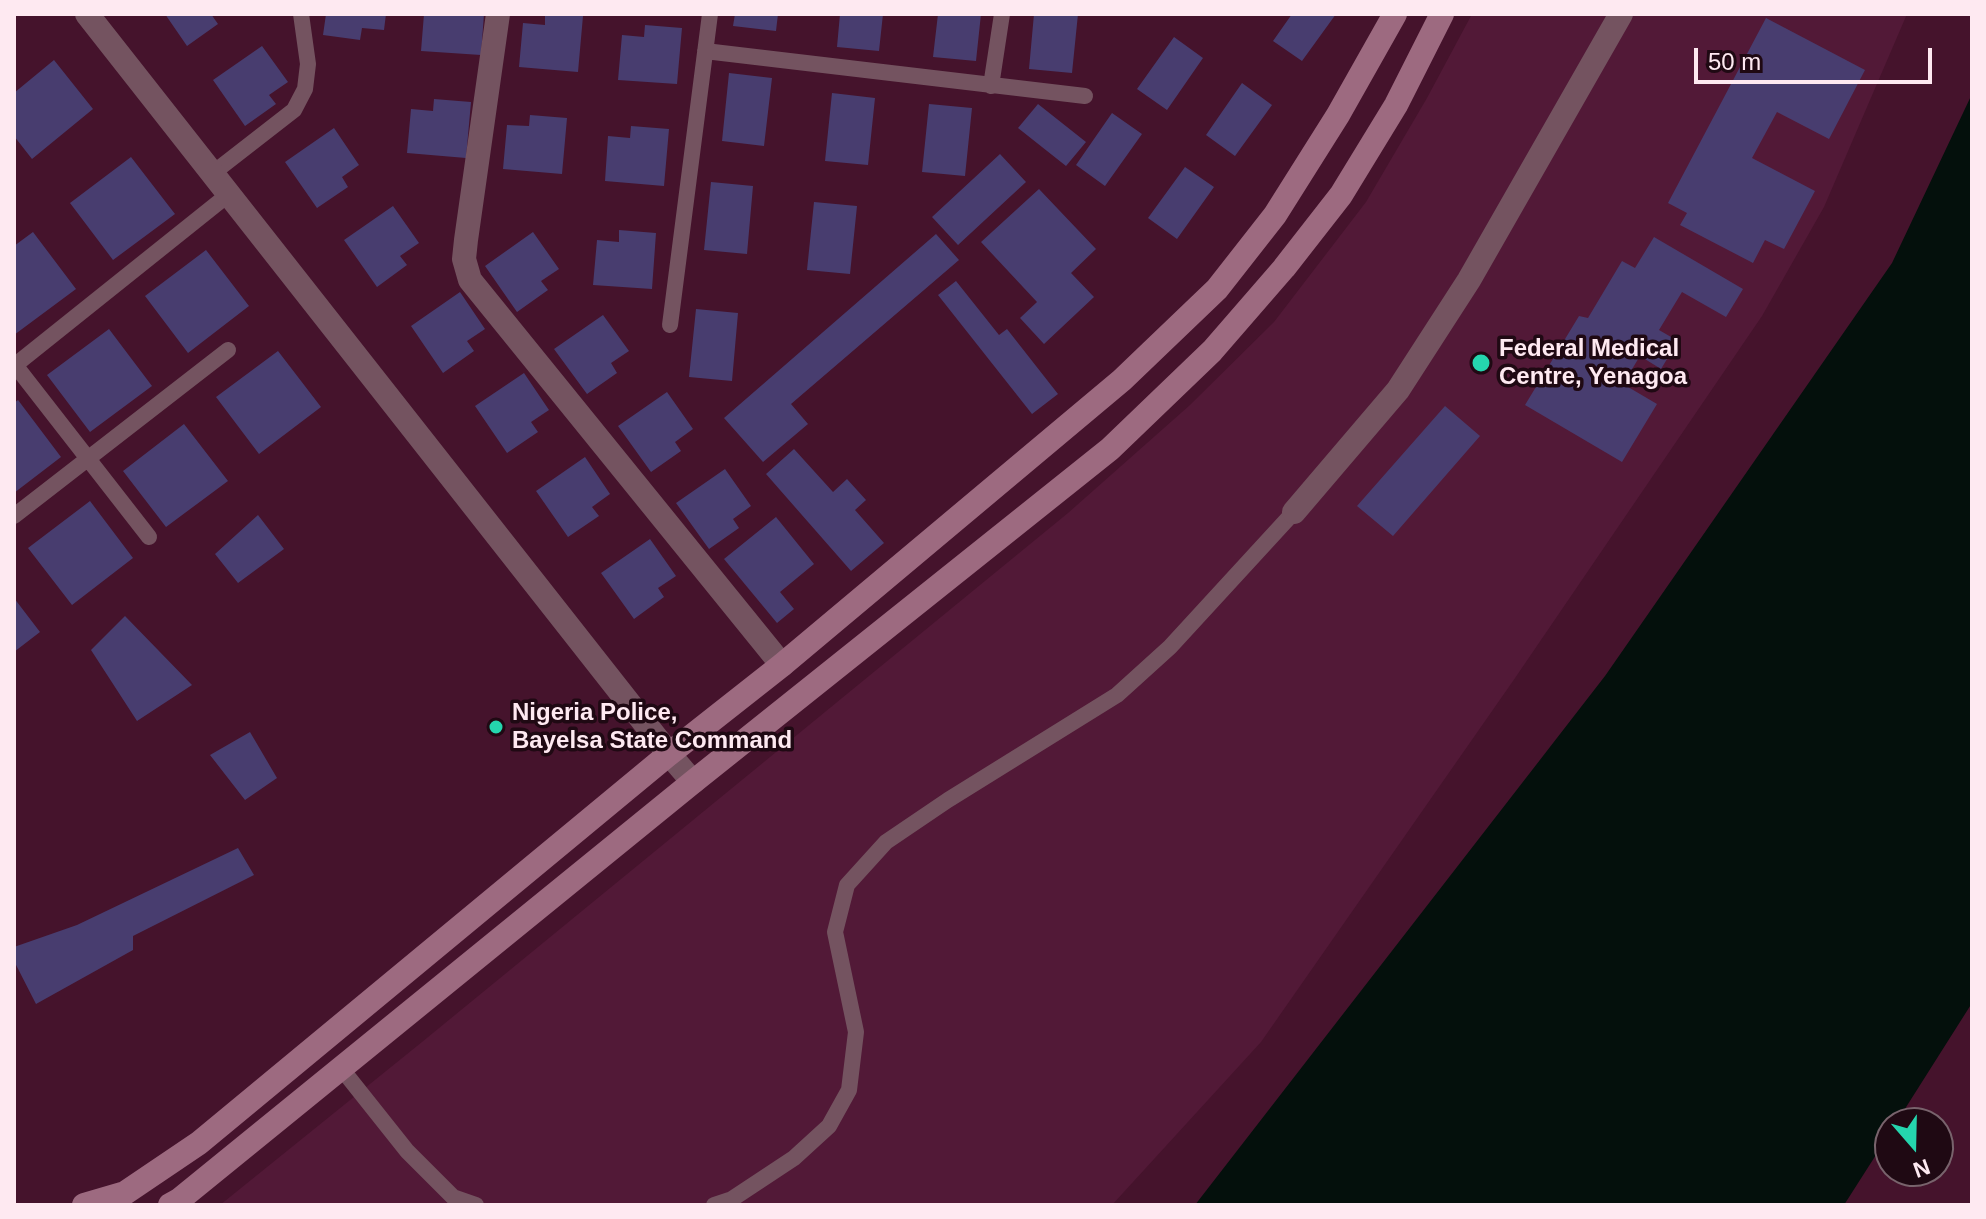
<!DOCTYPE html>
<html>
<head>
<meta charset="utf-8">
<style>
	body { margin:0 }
	#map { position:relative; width:1986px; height:1219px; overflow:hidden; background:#45132c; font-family:Arial,sans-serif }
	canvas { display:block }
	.frame { position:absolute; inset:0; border:16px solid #fee9f1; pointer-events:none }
	.north { position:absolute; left:1874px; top:1107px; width:80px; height:80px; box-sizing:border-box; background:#1f0913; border:2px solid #78636c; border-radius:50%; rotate:160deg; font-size:22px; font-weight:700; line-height:32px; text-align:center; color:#fee9f1 }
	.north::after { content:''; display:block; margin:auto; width:28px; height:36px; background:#25d5ae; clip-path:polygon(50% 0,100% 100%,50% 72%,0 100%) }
	.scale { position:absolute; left:1694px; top:48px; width:238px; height:36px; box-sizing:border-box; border:4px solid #fee9f1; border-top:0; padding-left:10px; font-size:24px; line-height:28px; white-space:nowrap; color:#fee9f1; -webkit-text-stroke:6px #1f0913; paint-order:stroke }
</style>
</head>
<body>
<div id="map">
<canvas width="1986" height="1219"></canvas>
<div class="frame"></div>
<div class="north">N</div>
<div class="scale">50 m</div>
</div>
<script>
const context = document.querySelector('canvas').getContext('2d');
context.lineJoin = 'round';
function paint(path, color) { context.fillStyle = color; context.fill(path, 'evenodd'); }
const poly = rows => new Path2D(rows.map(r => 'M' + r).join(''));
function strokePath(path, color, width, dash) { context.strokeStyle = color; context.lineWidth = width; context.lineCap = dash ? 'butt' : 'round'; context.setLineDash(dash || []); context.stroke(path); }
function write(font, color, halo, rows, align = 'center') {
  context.font = font + ' Arial,sans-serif'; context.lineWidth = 7; context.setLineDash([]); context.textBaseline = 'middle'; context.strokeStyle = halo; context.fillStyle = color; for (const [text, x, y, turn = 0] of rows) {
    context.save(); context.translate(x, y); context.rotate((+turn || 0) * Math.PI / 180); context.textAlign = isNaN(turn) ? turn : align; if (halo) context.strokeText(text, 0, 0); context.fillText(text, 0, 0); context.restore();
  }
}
paint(poly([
	[1472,14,1907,14,1824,207,1762,316,1513,681,1261,1042,1112,1205,220,1205,422,1042,1068,513,1190,405,1274,322,1366,202,1427,98]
]), '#521937');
paint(poly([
	[1972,94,1972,1003,1896,1123,1890,1123,1890,1133,1844,1205,1195,1205,1605,676,1892,263]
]), '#04100c');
paint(poly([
	[165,14,211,14,218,24,187,46],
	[326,14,386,14,384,30,362,28,360,40,323,35],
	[424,14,484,14,481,55,421,51],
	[545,14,583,16,578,72,519,67,523,23,545,25],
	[735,14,778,14,776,31,733,26],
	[840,14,883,14,879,51,837,47],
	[938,14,981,14,976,61,933,57],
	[1034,14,1078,14,1072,73,1029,69],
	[1292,14,1336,14,1302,61,1273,41],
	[1766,18,1865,70,1829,139,1777,112,1752,158,1815,191,1784,249,1765,240,1753,263,1680,225,1687,213,1668,203],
	[645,25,682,28,677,84,618,80,622,35,644,37],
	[1174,37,1203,58,1167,110,1137,89],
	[262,46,288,82,269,95,276,104,245,126,213,80],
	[54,60,93,109,32,159,14,136,14,93],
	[729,73,772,78,764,146,722,141],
	[1242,83,1272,105,1235,156,1206,135],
	[832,93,875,98,868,165,825,161],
	[434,99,471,102,466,158,407,153,411,109,433,111],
	[929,104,972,108,965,176,922,172],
	[1038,104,1086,142,1066,166,1018,128],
	[1112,113,1142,134,1105,186,1076,165],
	[530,115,567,118,562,174,503,169,507,125,529,126],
	[631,126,669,129,664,186,605,181,608,136,630,138],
	[334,128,359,165,342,177,348,187,317,208,285,162],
	[1000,154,1026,182,958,245,932,217],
	[131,157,175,214,113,260,70,203],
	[1185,167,1214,187,1177,239,1148,218],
	[711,182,753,186,747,254,704,250],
	[1039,189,1096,249,1071,273,1094,297,1044,344,1020,318,1037,302,981,242],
	[814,202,857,206,850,274,807,270],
	[393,206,419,243,400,256,407,265,377,287,344,240],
	[619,230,656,233,652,289,593,285,597,240,619,242],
	[33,232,76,289,14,335,14,246],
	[533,232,559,269,541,281,548,290,517,312,485,266],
	[936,234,959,260,791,404,808,424,763,462,724,418],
	[1654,237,1743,289,1726,317,1682,292,1659,330,1678,341,1661,369,1640,356,1623,384,1657,404,1622,462,1525,405,1579,316,1588,318,1622,261,1635,268],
	[206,250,249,306,188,353,145,296],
	[956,281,999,335,1007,329,1058,394,1032,414,938,295],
	[460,292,485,329,467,341,474,351,443,373,411,326],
	[696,309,738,313,732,381,689,377],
	[603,315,629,351,611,363,617,373,587,394,554,349],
	[109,329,152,386,90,432,47,375],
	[278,351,321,407,259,454,216,397],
	[524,373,549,410,531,422,538,432,507,453,475,406],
	[667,392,693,429,675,442,681,451,651,472,618,426],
	[18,400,61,457,14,493,14,403],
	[1445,406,1480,436,1393,536,1357,506],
	[184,424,228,481,166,527,123,471],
	[794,449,833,492,847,479,866,500,855,510,884,543,851,571,766,474],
	[585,457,610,494,592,507,599,516,568,537,536,491],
	[725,469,751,506,733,519,739,528,709,549,676,503],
	[90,501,133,558,72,605,28,548],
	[258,515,284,549,238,583,215,554],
	[776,517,814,564,780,592,794,609,777,623,724,559],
	[650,539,676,576,658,588,664,597,634,619,601,573],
	[14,598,40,632,14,652],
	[125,616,192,685,137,721,91,650],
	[250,732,277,778,245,800,210,755],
	[238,848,254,875,133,936,133,950,36,1004,14,961,14,947,77,925]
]), '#483d6f');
strokePath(poly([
	[705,51,1085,96],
	[991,86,1002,14],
	[213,173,294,110,305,89,308,64,301,14],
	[670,325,710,14],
	[15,365,149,537],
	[14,366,229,194],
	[14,516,228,350],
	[341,1068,407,1151,453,1197,476,1205],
	[714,1205,732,1199,794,1158,829,1126,849,1090,856,1032,835,932,847,885,886,842,948,800,1117,695,1170,647,1294,512]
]), '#745360', 16);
strokePath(poly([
	[87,14,669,754,693,782],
	[498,14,466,240,464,259,470,280,782,665],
	[1294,512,1398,390,1469,280,1621,14]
]), '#745360', 24);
strokePath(poly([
	[84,1205,125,1193,199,1143,669,754,782,665,1122,380,1217,289,1275,215,1338,115,1395,14],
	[170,1205,179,1200,693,782,1110,449,1212,351,1284,268,1341,195,1396,105,1442,14]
]), '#9d6a80', 24);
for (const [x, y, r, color] of [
	[1481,363,10,"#25d5ae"],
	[496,727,8,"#25d5ae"]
]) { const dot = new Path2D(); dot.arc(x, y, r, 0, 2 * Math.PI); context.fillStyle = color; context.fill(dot); strokePath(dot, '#1f0913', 3); }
write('bold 24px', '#fee9f1', '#1f0913', [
	["Federal Medical",1499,349],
	["Centre, Yenagoa",1499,377],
	["Nigeria Police,",512,713],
	["Bayelsa State Command",512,741]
], 'left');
</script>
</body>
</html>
